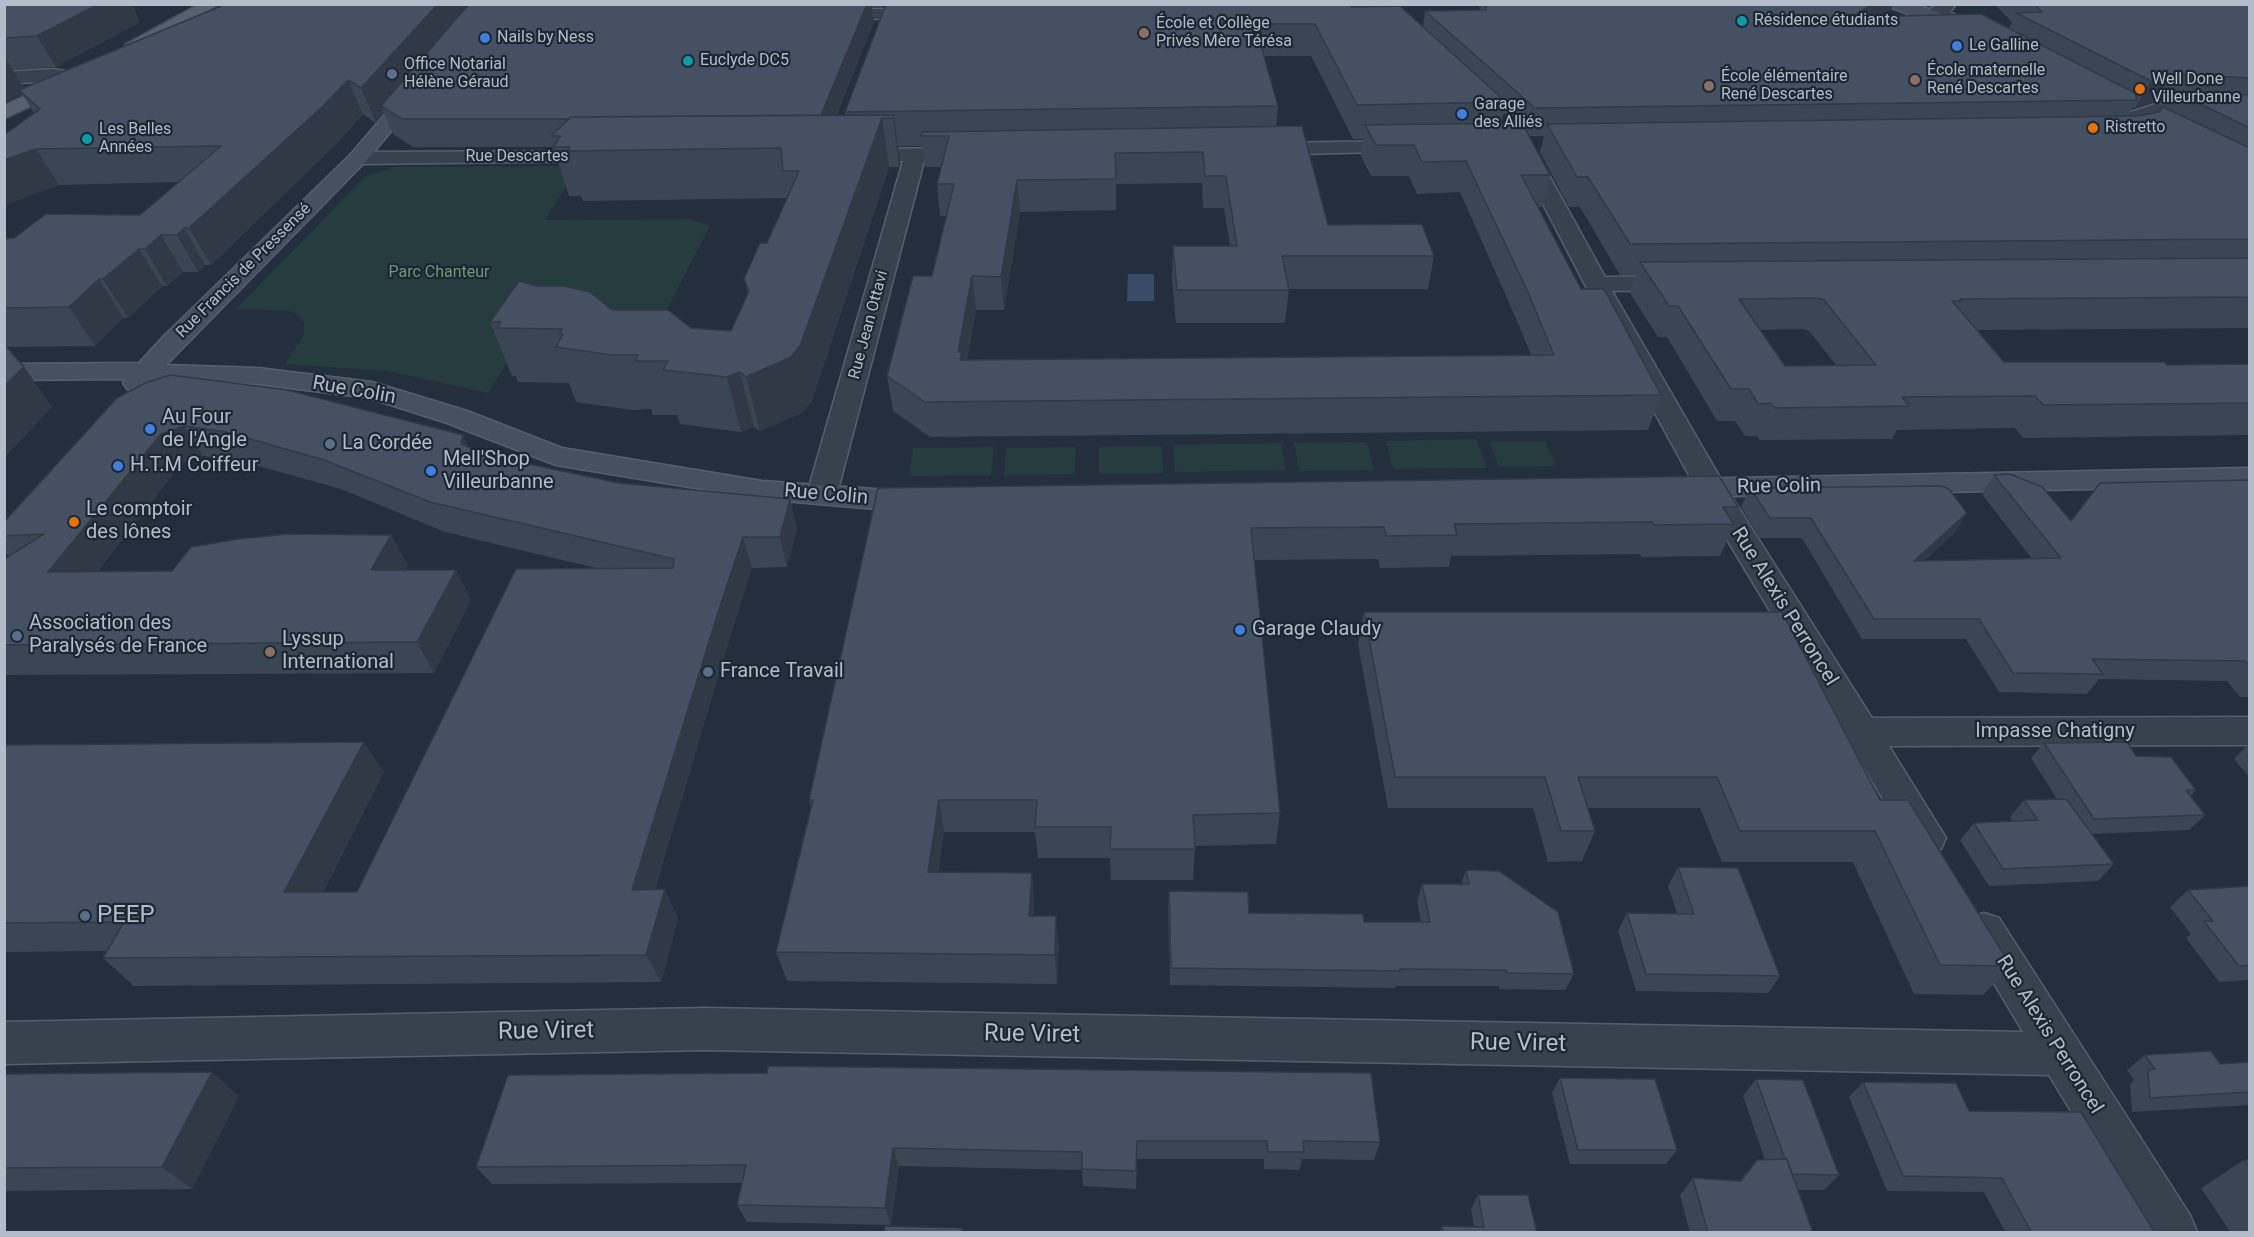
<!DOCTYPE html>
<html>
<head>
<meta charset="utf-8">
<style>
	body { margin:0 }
	#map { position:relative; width:2254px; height:1237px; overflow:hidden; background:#242f3e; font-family:Roboto,sans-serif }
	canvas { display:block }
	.frame { position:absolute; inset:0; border:6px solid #b4bcc9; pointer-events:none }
</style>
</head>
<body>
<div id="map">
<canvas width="2254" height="1237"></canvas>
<div class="frame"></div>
</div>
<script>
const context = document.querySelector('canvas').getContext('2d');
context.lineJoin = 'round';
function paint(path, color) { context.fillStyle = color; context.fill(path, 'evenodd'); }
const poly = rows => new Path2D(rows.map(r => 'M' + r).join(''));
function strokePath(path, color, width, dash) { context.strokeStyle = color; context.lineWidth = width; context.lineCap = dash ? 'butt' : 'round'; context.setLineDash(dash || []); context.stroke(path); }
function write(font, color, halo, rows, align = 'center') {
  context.font = font + ' Roboto,sans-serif'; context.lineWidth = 4.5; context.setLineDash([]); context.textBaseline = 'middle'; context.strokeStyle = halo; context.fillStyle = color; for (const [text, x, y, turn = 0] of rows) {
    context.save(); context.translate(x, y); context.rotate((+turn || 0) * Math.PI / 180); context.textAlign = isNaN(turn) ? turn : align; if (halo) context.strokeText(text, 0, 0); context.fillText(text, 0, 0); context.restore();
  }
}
paint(poly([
	[579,166,545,220,689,219,710,226,655,332,527,331,488,393,388,371,285,364,304,335,304,322,292,311,236,309,366,176,395,167],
	[1476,439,1487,468,1393,469,1386,441],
	[1545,441,1556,466,1499,467,1489,442],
	[1367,442,1374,470,1299,471,1294,443],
	[1281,443,1286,470,1175,472,1173,445],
	[1162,446,1163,473,1099,474,1099,447],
	[994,447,991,475,909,476,913,448],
	[1076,447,1075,474,1004,475,1006,448]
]), '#263c3f');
paint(poly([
	[1128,274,1154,274,1154,301,1127,301]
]), '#394c67');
const street = poly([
	[1939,4,1956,4,1950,12,1976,26,1979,30,1976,34,1964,34,1931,16,1928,12,1931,8,1939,4],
	[828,9,889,9,895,10,898,14,895,18,889,19,822,18,819,14,822,10,828,9],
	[53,69,84,74,86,78,84,82,77,84,53,81,4,84,4,72,53,69],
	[2156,104,2250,109,2250,121,2157,116,2142,121,2145,134,2142,138,2114,143,2107,141,2104,137,2107,133,2124,129,2121,118,2124,114,2156,104],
	[1408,141,1415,143,1418,147,1415,151,1265,155,1258,153,1255,149,1258,145,1265,143,1408,141],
	[1525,144,1532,146,1535,150,1605,277,1678,276,1687,278,1690,283,1687,288,1678,290,1612,291,1726,488,1872,718,2250,717,2250,745,1889,746,1946,838,1941,849,1927,854,1913,849,1696,488,1593,300,1515,150,1518,146,1525,144],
	[967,148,974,150,977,154,974,158,924,161,837,494,833,501,822,503,811,501,807,494,903,161,854,161,847,159,844,155,847,151,854,149,967,148],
	[601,151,608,153,611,157,608,161,358,164,351,162,348,158,351,154,358,152,601,151],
	[1984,913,1999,918,2190,1215,2197,1232,2145,1232,2049,1075,705,1050,4,1064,4,1022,705,1008,2023,1032,1963,931,1969,918,1984,913]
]);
const secondary = poly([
	[1890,4,1915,4,1978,27,1981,31,1978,35,1966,35,1892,8,1890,4],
	[417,83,424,85,427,89,365,162,166,365,258,368,372,382,467,411,562,448,762,481,887,490,920,490,931,493,935,500,931,507,920,510,887,510,762,499,556,465,447,423,369,398,258,384,153,380,145,389,136,391,127,389,123,383,125,379,4,380,4,364,139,363,163,337,351,154,410,85,417,83],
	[2250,468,2250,486,1682,497,1672,495,1667,488,1672,481,1682,479,2250,468]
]);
const primary = poly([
	[199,4,220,4,138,52,132,53,126,52,123,48,126,44,199,4],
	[68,76,75,78,77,82,75,86,4,119,4,105,68,76]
]);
strokePath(street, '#565f6c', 3);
strokePath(secondary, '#565f6c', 3);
strokePath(primary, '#414a57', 3);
paint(street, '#38414e');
paint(secondary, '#465061');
paint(primary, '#56606e');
paint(poly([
	[4,4,132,5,140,22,56,67,13,70,24,88,226,4,884,4,882,7,872,7,874,21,837,115,845,115,845,112,886,4,1351,7,1423,27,1425,11,1480,10,1479,4,1893,4,1891,10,1881,16,2009,28,2012,22,1994,4,2250,4,2250,328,1976,330,2004,362,2167,365,2250,364,2250,435,2023,438,2015,428,1897,430,1892,439,1760,440,1757,436,1745,436,1735,421,1717,421,1667,337,1658,337,1630,293,1636,275,1620,275,1580,207,1569,207,1540,152,1544,136,1529,136,1550,175,1542,207,1538,207,1581,289,1661,395,1648,430,930,437,893,411,887,376,932,276,947,216,940,216,937,184,941,167,925,167,922,146,898,146,900,163,899,167,889,167,812,401,803,412,760,431,754,427,741,432,680,424,677,415,653,415,651,409,631,410,576,402,569,383,518,382,516,376,512,376,490,322,612,310,691,328,731,331,748,294,744,279,767,243,787,198,583,201,581,196,569,196,553,147,413,147,393,134,384,113,376,123,363,114,338,142,211,265,205,265,198,272,183,272,167,286,162,286,128,318,123,318,95,346,6,347,24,367,52,407,4,457,4,239,14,238,140,215,178,182,59,185,4,205,4,135,34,113,22,94,4,102],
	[1264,56,1311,56,1353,139,1363,139,1361,156,1371,176,1409,176,1417,194,1460,192,1518,323,1531,355,967,360,976,310,1004,310,1020,212,1116,210,1116,184,1202,183,1203,208,1224,208,1230,246,1173,246,1172,279,1176,323,1285,323,1289,289,1428,289,1434,256,1328,225,1276,127,1278,106],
	[2156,102,2166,102,2159,112,2138,116,2128,116,2133,107,2135,108],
	[1504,113,1515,123,1501,123],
	[1804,329,1810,332,1836,365,1785,366,1760,330],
	[117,398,468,447,491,456,619,483,790,499,797,529,787,567,752,568,731,633,655,889,678,918,661,982,134,986,103,958,107,951,4,952,4,745,384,772,323,892,357,892,600,569,445,532,341,489,244,462,203,456,181,464,97,572,172,571,391,535,408,566,405,570,456,570,471,600,434,673,4,675,4,559,9,556,4,552,4,522],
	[1994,475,2071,521,2250,480,2250,697,2240,697,2227,681,2099,679,2087,694,1999,692,1966,639,1862,639,1802,538,1760,538,1741,507,1750,488,1967,513,1955,532,1924,561,2032,559,1982,494],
	[878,488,1738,507,1732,520,1734,524,1720,556,1642,557,1640,554,1451,556,1449,567,1380,568,1378,559,1254,560,1280,813,1276,844,1195,846,1193,880,1111,880,1110,858,1038,858,1035,832,944,832,938,872,1032,873,1034,904,1034,916,1059,946,1057,984,787,981,776,952,811,808,809,800],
	[1364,612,1880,800,2011,966,1983,995,1914,994,1853,862,1722,862,1700,808,1588,808,1595,831,1582,861,1548,862,1533,808,1388,808,1358,644],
	[2044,743,2136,756,2196,790,2191,796,2205,815,2189,830,2091,834,2114,864,2098,881,1989,886,1960,840,1974,823,2013,821,2010,817,2024,800,2057,799,2031,758],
	[2250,743,2250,778,2234,759],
	[1678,867,1780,976,1768,993,1636,991,1618,931,1627,913,1677,913,1668,886],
	[1466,870,1574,974,1565,990,1499,989,1499,986,1396,986,1395,988,1170,985,1168,909,1169,891,1249,913,1364,922,1421,922,1417,902,1422,884,1461,884],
	[2250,886,2250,980,2219,982,2186,938,2191,934,2170,907,2188,890],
	[2145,1055,2220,1064,2250,1062,2250,1105,2132,1112,2130,1084,2134,1080,2127,1070],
	[4,1074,239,1096,192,1189,4,1191],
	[508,1075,1380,1142,1374,1160,1302,1159,1299,1170,1264,1169,1264,1159,1137,1159,1136,1189,1083,1186,1082,1170,899,1166,891,1225,747,1222,737,1205,742,1183,492,1184,476,1167],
	[1560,1078,1677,1150,1666,1164,1570,1164,1552,1093],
	[1756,1079,1839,1175,1824,1190,1798,1190,1813,1233,1690,1233,1680,1195,1693,1178,1739,1181,1757,1160,1765,1160,1743,1096],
	[1863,1082,1969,1111,2155,1233,2006,1233,1984,1192,1887,1191,1849,1097],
	[2244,1160,2250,1160,2250,1233,2231,1233,2201,1188],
	[1478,1195,1537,1233,1439,1233,1442,1226,1474,1227,1471,1209]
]), '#3b4654');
paint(poly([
	[99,4,133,4,132,5,140,22,56,67,37,36],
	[438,4,477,4,381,106,384,113,376,123,361,88],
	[867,4,871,4,874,21,824,147,820,119],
	[1871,4,1893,4,1891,10,1843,43,1853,17],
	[4,55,26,92,19,90,22,94,4,102],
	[2172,74,2156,102,2135,108,2151,81],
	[348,80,363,114,338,142,211,265,189,228],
	[894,115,900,163,899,167,893,118],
	[882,118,889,167,812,401,803,412,760,431,746,377],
	[36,149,59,185,4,205,4,160],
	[1017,180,1020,212,1004,310,1001,277],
	[184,228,205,265,198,272,177,235],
	[161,235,183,272,167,286,145,249],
	[139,249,162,286,128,318,103,279],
	[972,276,976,310,964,373,958,352],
	[99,279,123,318,95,346,69,307],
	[24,367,52,407,4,457,4,386],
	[740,372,754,427,741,432,727,377],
	[184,426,203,456,181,464,73,602,48,572,161,434],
	[463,435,477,465,461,444],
	[790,499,797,529,787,567,780,537],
	[1967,513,1955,532,1902,581,1914,561],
	[391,535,408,566,388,600,371,570],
	[743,537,752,568,731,633,646,918,632,890,721,603],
	[456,570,471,600,434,673,417,642],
	[364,742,384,772,308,921,284,892],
	[939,800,944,832,934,902,928,872],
	[1032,873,1034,904,1032,946,1029,916],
	[665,889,678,918,661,982,646,955],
	[1056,916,1059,946,1057,984,1055,955],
	[212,1072,239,1096,192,1189,162,1167],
	[893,1148,899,1166,891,1225,885,1208]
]), '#303945');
const building = poly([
	[4,4,99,4,37,36,4,38,4,4],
	[226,4,438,4,361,88,348,80,322,107,189,228,184,228,177,235,161,235,145,249,139,249,103,279,99,279,69,307,4,308,4,239,14,238,46,214,140,215,221,146,36,149,4,160,4,135,40,109,19,90,226,4],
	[469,4,867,4,821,115,571,117,568,119,402,119,381,106,469,4],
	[886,4,1350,4,1351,7,1400,6,1506,102,1357,105,1315,24,1255,24,1278,106,845,112,886,4],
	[1486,4,1871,4,1853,17,1981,14,2135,93,2137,100,1535,108,1425,11,1486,10,1486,4],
	[2034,4,2250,4,2250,78,2172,74,2151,81,2016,13,2042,12,2034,4],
	[2173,91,2250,95,2250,128,2173,91],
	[2163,107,2250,148,2250,239,1630,244,1588,177,1577,177,1547,124,2138,116,2159,112,2163,107],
	[894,115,893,118,882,118,800,346,791,357,746,377,740,372,727,377,663,370,668,361,635,361,638,355,612,355,556,347,563,334,559,334,562,329,497,328,501,322,490,322,519,281,537,286,564,286,590,292,612,310,668,310,691,328,731,331,749,291,744,279,760,243,767,243,799,171,783,171,781,148,567,151,570,147,553,147,561,136,551,136,571,117,894,115],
	[1522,123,1550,175,1521,175,1581,289,1604,289,1661,395,925,402,887,376,913,276,932,276,954,184,937,184,949,136,921,136,922,132,1302,126,1328,225,1422,224,1434,256,1282,256,1289,290,1177,290,1173,246,1237,246,1226,176,1205,176,1203,152,1115,153,1116,179,1017,180,1001,277,972,276,958,352,962,352,960,360,1554,355,1527,290,1466,161,1422,162,1414,145,1376,145,1365,125,1522,123],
	[2250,258,2250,297,1960,299,1962,301,1952,301,2004,362,2164,362,2167,365,2250,364,2250,403,2043,405,2035,396,1902,397,1909,406,1775,408,1771,403,1758,404,1749,389,1731,389,1678,306,1669,306,1640,262,2250,258],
	[1818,298,1824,300,1876,365,1785,366,1739,299,1818,298],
	[4,344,24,367,4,386,4,344],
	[170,375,287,390,463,435,461,444,491,456,619,483,790,499,780,537,743,537,721,603,632,890,665,889,646,955,103,958,124,922,4,923,4,745,364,742,284,892,357,892,516,569,673,568,674,559,430,502,324,460,226,432,184,426,161,434,48,572,172,571,191,547,238,539,288,534,391,535,371,570,456,570,417,642,4,645,4,559,44,534,4,536,4,522,117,398,145,383,170,375],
	[2010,474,2042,487,2071,521,2100,483,2250,480,2250,666,2245,661,2092,659,2103,674,2013,673,1979,619,1874,619,1811,518,1770,518,1750,488,1941,486,1949,489,1967,513,1914,561,2061,558,1994,475,2010,474],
	[1719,476,1738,507,1723,507,1734,524,1654,525,1653,522,1454,524,1457,535,1386,536,1384,527,1251,528,1280,813,1193,815,1195,849,1110,849,1111,827,1035,827,1037,800,939,800,928,872,1032,873,1029,916,1056,916,1055,955,776,952,813,800,809,800,878,488,1719,476],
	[1364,612,1782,612,1880,800,1908,800,2011,966,1940,965,1875,831,1740,831,1717,777,1578,777,1595,831,1561,831,1545,777,1395,777,1364,612],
	[2127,742,2136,756,2171,757,2196,790,2186,790,2205,815,2094,819,2044,743,2127,742],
	[2066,799,2114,864,2003,869,1974,823,2038,820,2024,800,2066,799],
	[1678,867,1738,868,1780,976,1646,974,1627,913,1694,914,1678,867],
	[1466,870,1499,871,1558,912,1574,974,1506,973,1506,970,1400,969,1400,971,1171,968,1169,891,1248,892,1249,913,1363,914,1364,922,1430,922,1422,884,1469,884,1466,870],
	[2250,886,2250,965,2239,966,2204,921,2213,921,2188,890,2250,886],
	[2211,1051,2220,1064,2250,1062,2250,1092,2150,1098,2148,1070,2155,1069,2145,1055,2211,1051],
	[768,1066,1371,1073,1380,1142,1303,1141,1304,1152,1268,1152,1267,1141,1137,1141,1136,1171,1082,1169,1082,1152,893,1148,885,1208,737,1205,746,1165,476,1167,508,1075,767,1073,768,1066],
	[212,1072,162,1167,4,1168,4,1074,212,1072],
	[1560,1078,1655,1079,1677,1150,1578,1150,1560,1078],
	[1756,1079,1803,1080,1839,1175,1792,1174,1787,1159,1785,1159,1756,1079],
	[1863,1082,1956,1083,1969,1111,2081,1112,2155,1233,2032,1233,2002,1178,1903,1176,1863,1082],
	[1787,1159,1813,1233,1708,1233,1693,1178,1741,1181,1757,1160,1787,1159],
	[2244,1160,2250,1160,2250,1168,2244,1160],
	[1478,1195,1528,1195,1537,1233,1443,1233,1442,1226,1484,1227,1478,1195],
	[885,1226,962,1228,962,1233,884,1233,885,1226]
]);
paint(building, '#455162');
strokePath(building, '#303945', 1.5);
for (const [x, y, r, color] of [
	[1742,21,6,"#0f9aa8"],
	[1144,33,6,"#8d6e63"],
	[485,38,6,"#3f7fe0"],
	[1957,46,6,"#3f7fe0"],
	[688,61,6,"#0f9aa8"],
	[392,74,6,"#5c6f8a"],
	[1915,80,6,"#8d6e63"],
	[1709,86,6,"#8d6e63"],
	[2140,89,6,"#e8710a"],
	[1462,114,6,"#3f7fe0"],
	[2093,128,6,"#e8710a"],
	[87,139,6,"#0f9aa8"],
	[150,429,6,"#3f7fe0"],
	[330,444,6,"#5c6f8a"],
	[118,466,6,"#3f7fe0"],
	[431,471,6,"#3f7fe0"],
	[74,522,6,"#e8710a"],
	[1240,630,6,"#3f7fe0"],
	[17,636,6,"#5c6f8a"],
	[270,652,6,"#8d6e63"],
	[708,672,6,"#5c6f8a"],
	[85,916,6,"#5c6f8a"]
]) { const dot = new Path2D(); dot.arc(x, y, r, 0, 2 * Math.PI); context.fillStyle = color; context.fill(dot); strokePath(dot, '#1d2633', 2); }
write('16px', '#b4bcc9', '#1d2633', [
	["Résidence étudiants",1754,21],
	["École et Collège",1156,24],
	["Privés Mère Térésa",1156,42],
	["Nails by Ness",497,38],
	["Le Galline",1969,46],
	["Euclyde DC5",700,61],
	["Office Notarial",404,65],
	["Hélène Géraud",404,83],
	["École maternelle",1927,71],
	["René Descartes",1927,89],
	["École élémentaire",1721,77],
	["René Descartes",1721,95],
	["Well Done",2152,80],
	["Villeurbanne",2152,98],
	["Garage",1474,105],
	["des Alliés",1474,123],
	["Ristretto",2105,128],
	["Les Belles",99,130],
	["Années",99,148]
], 'left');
write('16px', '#b4bcc9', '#1d2633', [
	["Rue Descartes",517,157],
	["Rue Francis de Pressensé",244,271,-45],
	["Rue Jean Ottavi",869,325,-75]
]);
write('16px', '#6b9a76', '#1d2633', [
	["Parc Chanteur",439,273]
]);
write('20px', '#b4bcc9', '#1d2633', [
	["Rue Colin",354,391,10],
	["Rue Colin",1779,487,-1],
	["Rue Colin",826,495,5],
	["Rue Alexis Perroncel",1784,607,58],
	["Impasse Chatigny",2055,732],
	["Rue Alexis Perroncel",2049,1035,58]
]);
write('20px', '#b4bcc9', '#1d2633', [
	["Au Four",162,418],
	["de l'Angle",162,441],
	["La Cordée",342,444],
	["Mell'Shop",443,460],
	["Villeurbanne",443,483],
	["H.T.M Coiffeur",130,466],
	["Le comptoir",86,510],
	["des lônes",86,533],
	["Association des",29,624],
	["Paralysés de France",29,647],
	["Garage Claudy",1252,630],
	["Lyssup",282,640],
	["International",282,663],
	["France Travail",720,672]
], 'left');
write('24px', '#b4bcc9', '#1d2633', [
	["PEEP",97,916]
], 'left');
write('24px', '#b4bcc9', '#1d2633', [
	["Rue Viret",546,1032,-1],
	["Rue Viret",1032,1035,1],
	["Rue Viret",1518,1044,1]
]);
</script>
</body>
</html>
